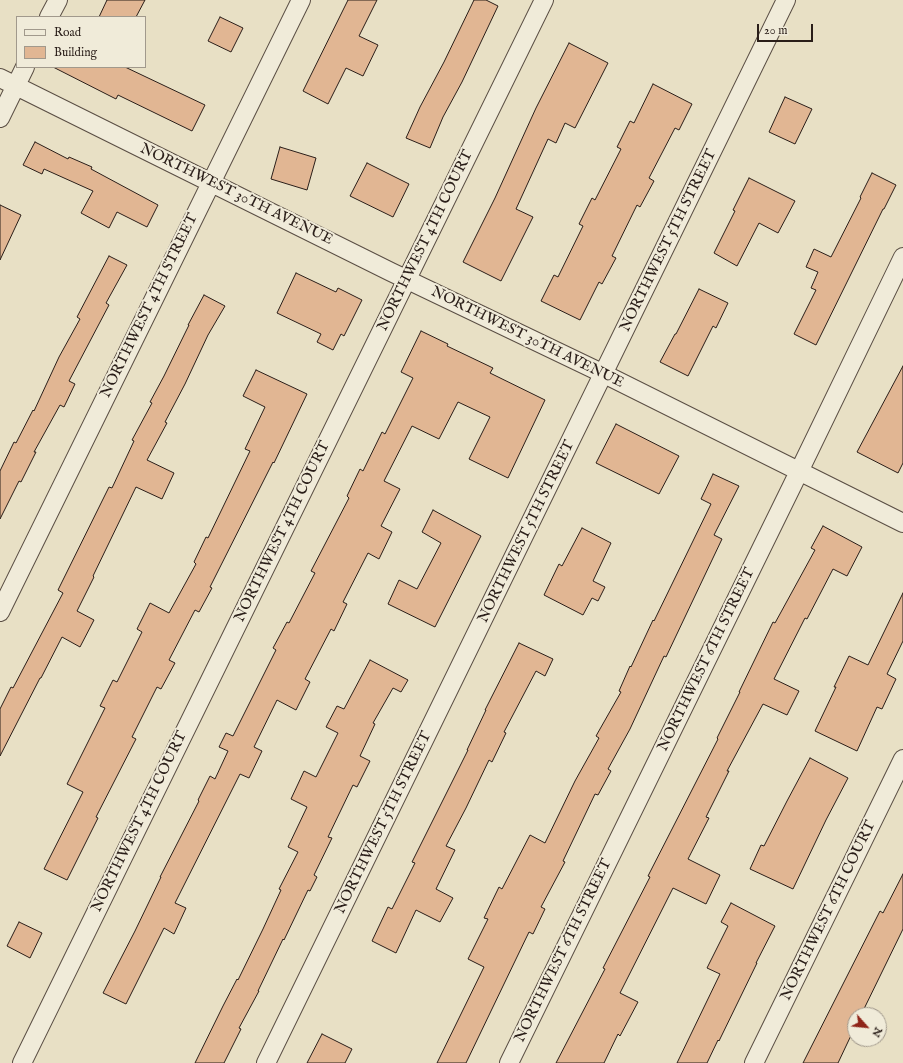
<!DOCTYPE html>
<html>
<head>
<meta charset="utf-8">
<style>
	body { margin:0 }
	#map { position:relative; width:903px; height:1063px; overflow:hidden; background:#e8e0c5; font-family:"IM FELL English",serif }
	canvas { display:block }
	.legend { position:absolute; left:16px; top:16px; width:130px; height:52px; box-sizing:border-box; background:#f0ebd9; border:1px solid #a1998c; margin:0; padding:5px 7px; list-style:none; font-size:12px; color:#2a1e19 }
	.legend li { display:flex; align-items:center; gap:8px; height:20px }
	.legend b { width:20px; border:1px solid #a1998c }
	.north { position:absolute; left:847px; top:1007px; width:40px; height:40px; box-sizing:border-box; background:#f0ebd9; border:1px solid #a1998c; border-radius:50%; rotate:117deg; font-size:11px; font-weight:700; line-height:16px; text-align:center; color:#2a1e19 }
	.north::after { content:''; display:block; margin:auto; width:14px; height:18px; background:#8f2418; clip-path:polygon(50% 0,100% 100%,50% 72%,0 100%) }
	.scale { position:absolute; left:757px; top:24px; width:56px; height:18px; box-sizing:border-box; border:2px solid #2a1e19; border-top:0; padding-left:5px; font-size:12px; line-height:14px; white-space:nowrap; color:#2a1e19; -webkit-text-stroke:3px #f0ebd9; paint-order:stroke }
</style>
</head>
<body>
<div id="map">
<canvas width="903" height="1063"></canvas>
<ul class="legend">
<li><b style="height:5px;background:#f0ebd9"></b>Road</li>
<li><b style="height:11px;background:#e1b693"></b>Building</li>
</ul>
<div class="north">N</div>
<div class="scale">20 m</div>
</div>
<script>
const context = document.querySelector('canvas').getContext('2d');
context.lineJoin = 'round';
function paint(path, color) { context.fillStyle = color; context.fill(path, 'evenodd'); }
const poly = rows => new Path2D(rows.map(r => 'M' + r).join(''));
function strokePath(path, color, width, dash) { context.strokeStyle = color; context.lineWidth = width; context.lineCap = dash ? 'butt' : 'round'; context.setLineDash(dash || []); context.stroke(path); }
function write(font, color, halo, rows, align = 'center') {
  context.font = font + ' "IM FELL English",serif'; context.lineWidth = 4; context.setLineDash([]); context.textBaseline = 'middle'; context.strokeStyle = halo; context.fillStyle = color; for (const [text, x, y, turn = 0] of rows) {
    context.save(); context.translate(x, y); context.rotate((+turn || 0) * Math.PI / 180); context.textAlign = isNaN(turn) ? turn : align; if (halo) context.strokeText(text, 0, 0); context.fillText(text, 0, 0); context.restore();
  }
}
const building = poly([
	[107,0,145,0,136,17,99,17,107,0],
	[348,0,377,0,359,36,378,45,363,76,346,68,328,104,303,91,348,0],
	[474,0,486,0,498,6,462,82,443,117,430,148,406,138,420,107,444,62,474,0],
	[220,17,243,28,231,52,208,41,220,17],
	[569,43,608,63,575,128,565,123,556,143,548,139,516,209,533,217,501,281,463,262,495,198,536,108,569,43],
	[53,67,125,67,205,105,192,131,118,95,116,99,53,67],
	[653,84,692,104,679,130,675,128,649,178,654,181,640,207,637,205,612,256,616,258,602,284,599,282,580,320,541,301,554,275,558,277,583,226,579,224,592,198,595,200,621,149,617,147,630,121,634,123,653,84],
	[785,97,812,109,795,144,769,132,785,97],
	[35,142,68,159,69,157,92,167,91,169,158,205,147,227,117,212,109,228,81,213,93,191,44,169,42,174,23,165,35,142],
	[280,147,316,158,307,190,271,179,280,147],
	[367,163,409,184,393,217,350,196,367,163],
	[872,173,896,185,884,209,883,209,816,345,794,334,816,290,811,288,818,272,806,267,814,249,831,257,861,198,860,197,872,173],
	[749,178,795,201,778,233,759,223,737,266,714,253,735,211,733,210,749,178],
	[0,205,21,215,0,260,0,205],
	[109,256,127,265,106,303,109,305,69,381,75,384,64,407,60,405,34,452,36,452,21,482,19,481,0,519,0,471,14,442,16,443,33,410,34,411,59,357,80,319,77,317,109,256],
	[296,273,336,292,338,288,362,300,344,336,341,334,333,350,317,342,321,334,277,313,296,273],
	[699,289,728,303,716,328,713,326,688,376,660,362,675,334,676,334,699,289],
	[204,295,225,306,208,335,185,384,165,422,167,423,147,460,174,473,162,499,136,487,93,576,94,577,77,611,94,620,80,647,62,637,41,678,40,678,0,756,0,709,11,687,13,688,63,593,58,590,109,487,112,488,134,441,132,440,152,403,150,402,164,376,189,325,188,325,204,295],
	[421,331,448,344,447,346,493,368,490,373,545,400,508,478,469,459,490,417,458,402,439,439,412,426,384,481,400,489,381,526,392,532,379,559,368,553,343,602,347,604,334,631,331,629,305,679,310,682,296,710,277,700,254,747,262,751,249,778,240,774,175,903,186,908,174,934,164,928,126,1004,103,993,135,931,161,877,160,877,199,801,198,800,210,776,215,779,228,751,219,747,226,733,233,736,276,650,273,648,287,622,289,623,315,573,311,571,349,498,347,496,360,469,363,471,382,432,385,434,413,378,401,372,421,331],
	[903,366,903,463,898,473,857,452,903,366],
	[256,370,307,394,274,463,273,462,210,587,212,588,199,612,195,610,169,660,175,663,161,689,157,687,132,737,136,739,96,817,98,818,67,880,44,869,83,792,67,784,105,708,100,706,113,680,117,682,142,632,137,629,150,603,169,613,196,564,194,562,206,537,208,538,250,451,245,449,265,407,243,396,256,370],
	[616,424,679,456,659,494,596,463,616,424],
	[713,474,739,486,714,535,722,539,666,657,664,656,630,729,608,769,611,771,598,795,595,794,563,861,565,862,541,907,545,909,533,934,529,932,466,1063,437,1063,484,967,468,959,488,919,484,918,499,887,502,889,530,835,545,843,575,781,599,738,596,736,621,692,619,691,630,666,631,667,653,620,654,621,711,504,701,499,713,474],
	[433,510,481,536,435,627,388,604,399,580,417,589,441,543,422,532,433,510],
	[823,526,862,547,847,576,833,569,807,619,805,618,774,679,799,691,787,715,763,704,727,771,729,771,706,817,709,818,688,859,720,875,706,904,673,888,620,993,638,1002,620,1036,618,1034,604,1063,556,1063,605,969,603,968,650,877,648,876,718,739,717,738,740,692,739,692,773,622,775,623,815,550,811,548,823,526],
	[582,528,611,543,593,581,605,587,598,601,592,598,583,615,544,595,559,564,562,566,582,528],
	[903,593,903,641,887,674,896,679,882,709,877,707,857,751,815,731,836,687,834,687,849,656,868,665,903,593],
	[519,643,553,659,545,676,536,671,504,732,506,733,492,762,489,760,466,808,446,846,455,850,436,889,453,898,440,922,416,910,396,953,372,941,388,907,392,909,415,863,412,862,468,750,467,750,486,710,485,710,519,643],
	[370,660,408,680,401,692,393,688,373,723,375,724,360,756,370,761,357,787,353,785,328,837,332,838,314,875,317,877,310,891,308,890,284,940,283,939,258,991,259,991,239,1028,241,1029,224,1063,195,1063,223,1006,237,979,238,980,263,929,281,890,279,889,298,852,288,847,307,807,291,799,304,771,316,777,338,733,326,727,337,706,344,709,370,660],
	[810,758,848,778,826,820,793,889,750,869,761,845,764,846,787,801,810,758],
	[903,874,903,929,861,1015,855,1015,855,1027,838,1063,803,1063,880,911,883,913,903,874],
	[731,903,775,926,756,963,757,963,719,1041,718,1040,707,1063,677,1063,720,974,707,968,728,926,721,922,731,903],
	[19,922,42,933,30,958,7,946,19,922],
	[322,1034,352,1049,345,1063,307,1063,322,1034]
]);
paint(building, '#e1b693');
strokePath(building, '#2a1e19', 1);
const street = poly([
	[49,17,58,0],
	[0,78,391,272,604,374,903,523],
	[0,118,25,67],
	[0,612,301,0],
	[22,1063,544,0],
	[266,1063,786,0],
	[509,1063,792,486,903,257],
	[754,1063,903,759]
]);
strokePath(street, '#5a4e44', 20);
strokePath(street, '#f0ebd9', 18);
write('15px', '#2a1e19', '#f0ebd9', [
	["NORTHWEST 30TH AVENUE",236,195,26],
	["NORTHWEST 4TH COURT",426,241,-64],
	["NORTHWEST 5TH STREET",669,241,-64],
	["NORTHWEST 4TH STREET",150,306,-64],
	["NORTHWEST 30TH AVENUE",527,338,26],
	["NORTHWEST 4TH COURT",283,532,-64],
	["NORTHWEST 5TH STREET",527,532,-64],
	["NORTHWEST 6TH STREET",707,660,-64],
	["NORTHWEST 4TH COURT",140,822,-64],
	["NORTHWEST 5TH STREET",384,823,-64],
	["NORTHWEST 6TH COURT",829,911,-64],
	["NORTHWEST 6TH STREET",564,951,-64]
]);
</script>
</body>
</html>
